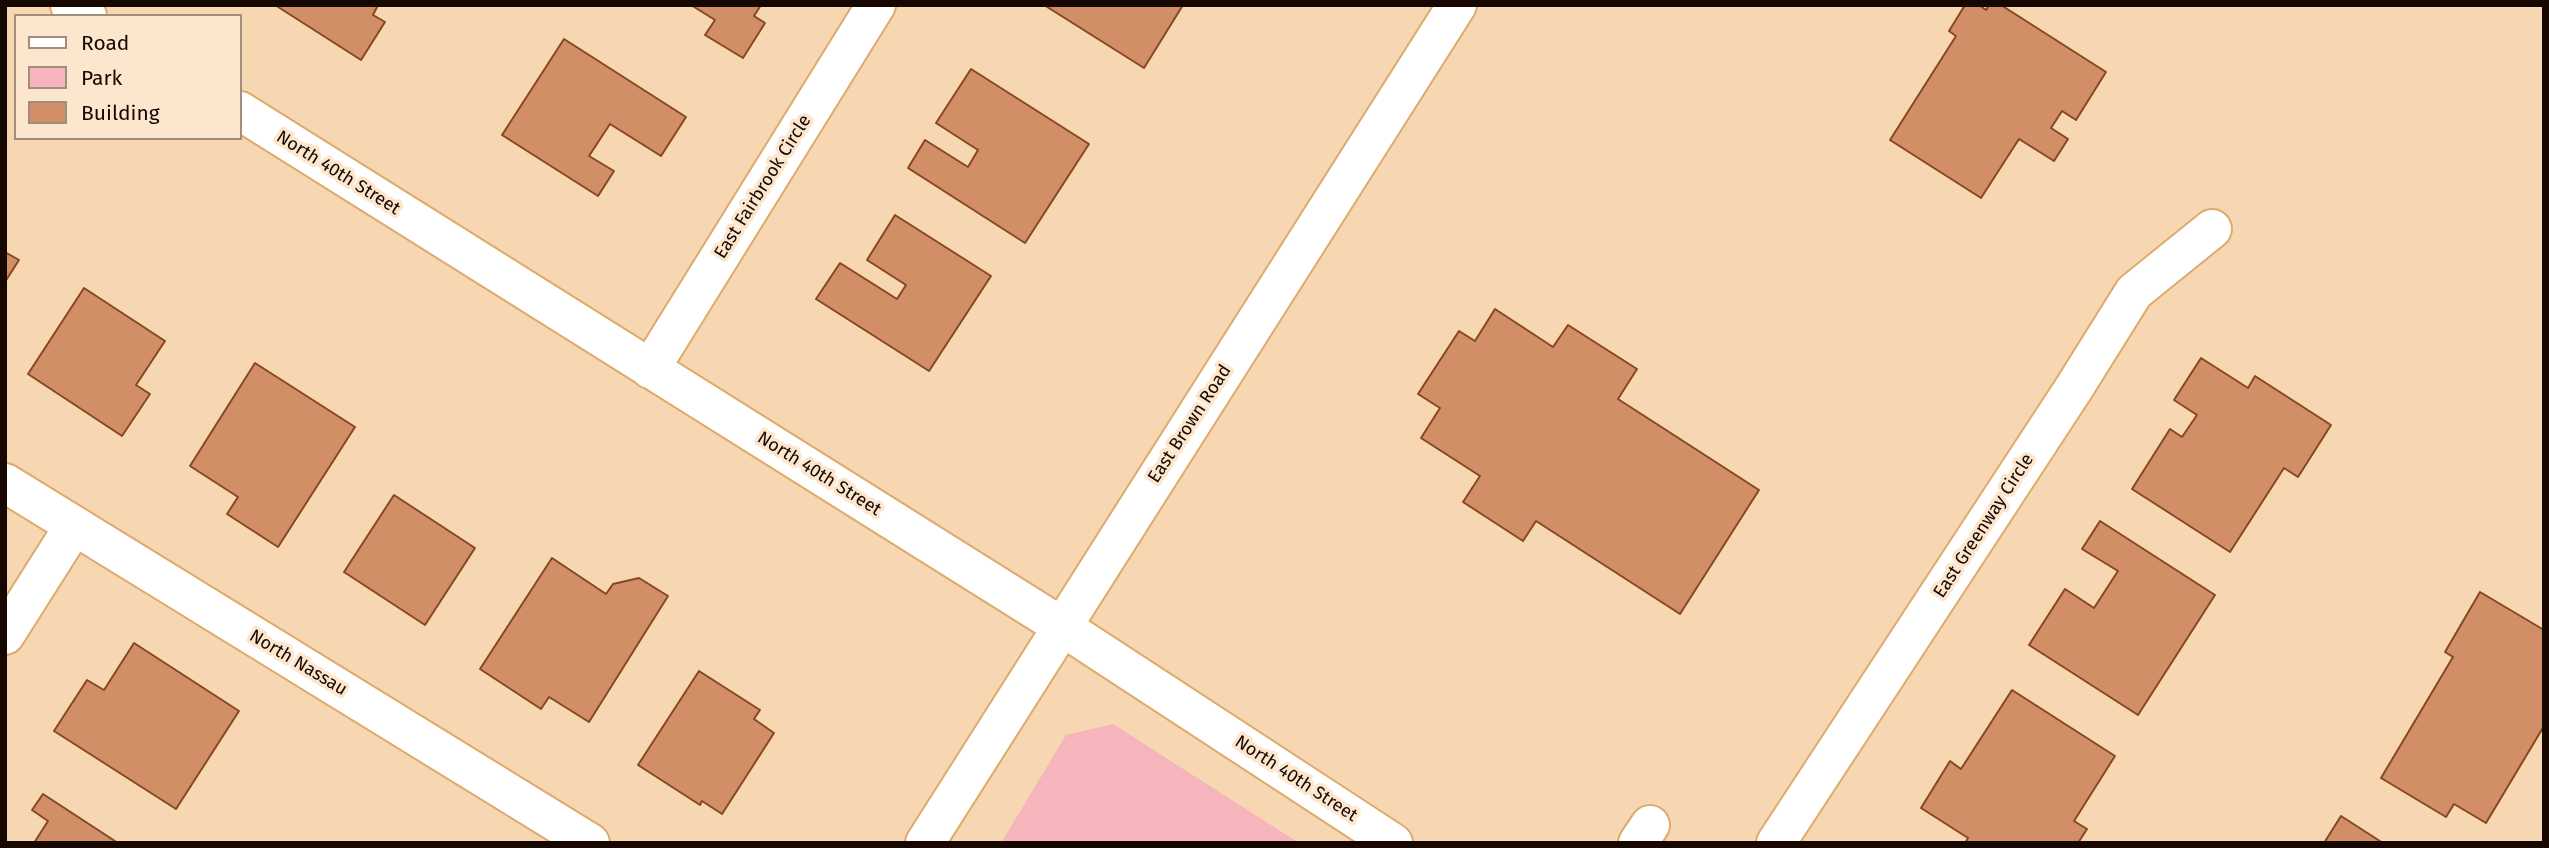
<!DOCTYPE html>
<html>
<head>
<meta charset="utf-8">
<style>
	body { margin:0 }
	#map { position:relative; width:2549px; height:848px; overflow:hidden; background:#f7d7b2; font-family:"Fira Sans",sans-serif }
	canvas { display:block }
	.frame { position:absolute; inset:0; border:7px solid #160800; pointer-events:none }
	.legend { position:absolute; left:14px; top:14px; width:228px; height:126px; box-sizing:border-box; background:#fce6ce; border:2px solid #a08d7c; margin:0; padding:9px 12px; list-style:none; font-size:21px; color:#160800 }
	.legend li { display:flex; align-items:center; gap:14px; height:35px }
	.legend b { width:35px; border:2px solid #a08d7c }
</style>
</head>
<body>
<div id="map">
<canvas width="2549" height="848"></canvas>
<div class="frame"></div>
<ul class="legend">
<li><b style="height:9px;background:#fff"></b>Road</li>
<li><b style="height:19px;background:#f6b4bc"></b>Park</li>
<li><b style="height:19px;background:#d18e67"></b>Building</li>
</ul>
</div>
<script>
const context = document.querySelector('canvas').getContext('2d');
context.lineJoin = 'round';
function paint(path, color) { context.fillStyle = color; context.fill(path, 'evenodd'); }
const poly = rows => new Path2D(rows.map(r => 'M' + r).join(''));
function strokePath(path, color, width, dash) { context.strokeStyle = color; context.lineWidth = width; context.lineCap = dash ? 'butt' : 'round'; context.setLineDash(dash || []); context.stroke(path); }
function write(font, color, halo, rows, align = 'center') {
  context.font = font + ' "Fira Sans",sans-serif'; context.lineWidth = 7; context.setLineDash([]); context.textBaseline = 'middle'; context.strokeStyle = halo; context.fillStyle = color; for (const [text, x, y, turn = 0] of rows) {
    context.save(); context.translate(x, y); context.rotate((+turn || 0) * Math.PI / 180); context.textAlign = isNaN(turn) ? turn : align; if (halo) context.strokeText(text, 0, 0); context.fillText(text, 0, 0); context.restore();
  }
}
paint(poly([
	[1113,724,1299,843,1001,843,1066,735]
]), '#f6b4bc');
const building = poly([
	[275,5,378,5,373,15,385,22,361,60,275,5],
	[691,5,761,5,754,16,765,23,743,58,705,35,715,20,691,5],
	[1044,5,1183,5,1144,68,1044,5],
	[1965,5,1979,5,1986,10,1989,5,2001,5,2106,72,2076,120,2062,111,2051,128,2068,139,2054,161,2019,139,1981,198,1890,140,1956,36,1949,31,1965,5],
	[564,39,686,117,661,156,610,124,589,156,614,171,598,196,502,135,564,39],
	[971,69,1089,144,1025,243,908,168,925,140,968,167,978,150,936,123,971,69],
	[895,215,991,276,929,371,816,299,840,263,897,299,906,285,867,260,895,215],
	[5,252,19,260,5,282,5,252],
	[84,288,165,341,136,385,150,394,122,436,28,374,84,288],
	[1495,309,1553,347,1568,325,1637,369,1618,399,1759,490,1680,614,1536,521,1523,541,1463,502,1480,476,1421,438,1440,408,1418,394,1459,331,1475,341,1495,309],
	[2201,358,2248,388,2255,376,2331,425,2298,477,2284,468,2230,552,2132,489,2170,429,2182,437,2197,415,2174,400,2201,358],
	[255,363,355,427,278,547,227,514,238,497,190,466,255,363],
	[394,495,475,548,425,625,344,572,394,495],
	[2100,521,2215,595,2138,715,2029,645,2065,589,2094,608,2118,571,2082,549,2100,521],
	[552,558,606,594,613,584,639,578,668,596,589,722,549,697,541,709,480,669,552,558],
	[2480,592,2544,630,2544,726,2486,823,2454,804,2446,817,2381,778,2453,657,2445,652,2480,592],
	[134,643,239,711,176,809,54,731,87,680,104,690,134,643],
	[699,671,760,710,754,719,774,733,722,814,702,801,700,805,638,765,699,671],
	[2012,690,2115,756,2074,821,2087,829,2078,843,1965,843,1968,838,1921,808,1950,761,1961,769,2012,690],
	[43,794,118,843,34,843,48,821,32,810,43,794],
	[2341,816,2383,843,2324,843,2341,816]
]);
paint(building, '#d18e67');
strokePath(building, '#87481f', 2);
const minor = poly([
	[70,5,87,16],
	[240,111,1061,626,1393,843],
	[650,369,876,5],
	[5,483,590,843],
	[5,635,74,526],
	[1638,843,1650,825],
	[1776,843,2074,388,2134,292,2212,229]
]);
const major = poly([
	[925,843,1457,5]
]);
strokePath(minor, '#deaa6b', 42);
strokePath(major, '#deaa6b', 42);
strokePath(minor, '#fff', 38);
strokePath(major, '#fff', 38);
write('18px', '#160800', '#fce6ce', [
	["North 40th Street",338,173,32],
	["East Fairbrook Circle",763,187,-58],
	["East Brown Road",1190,424,-57],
	["North 40th Street",819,474,32],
	["East Greenway Circle",1984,526,-57],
	["North Nassau",298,663,31],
	["North 40th Street",1296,779,33]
]);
</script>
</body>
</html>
